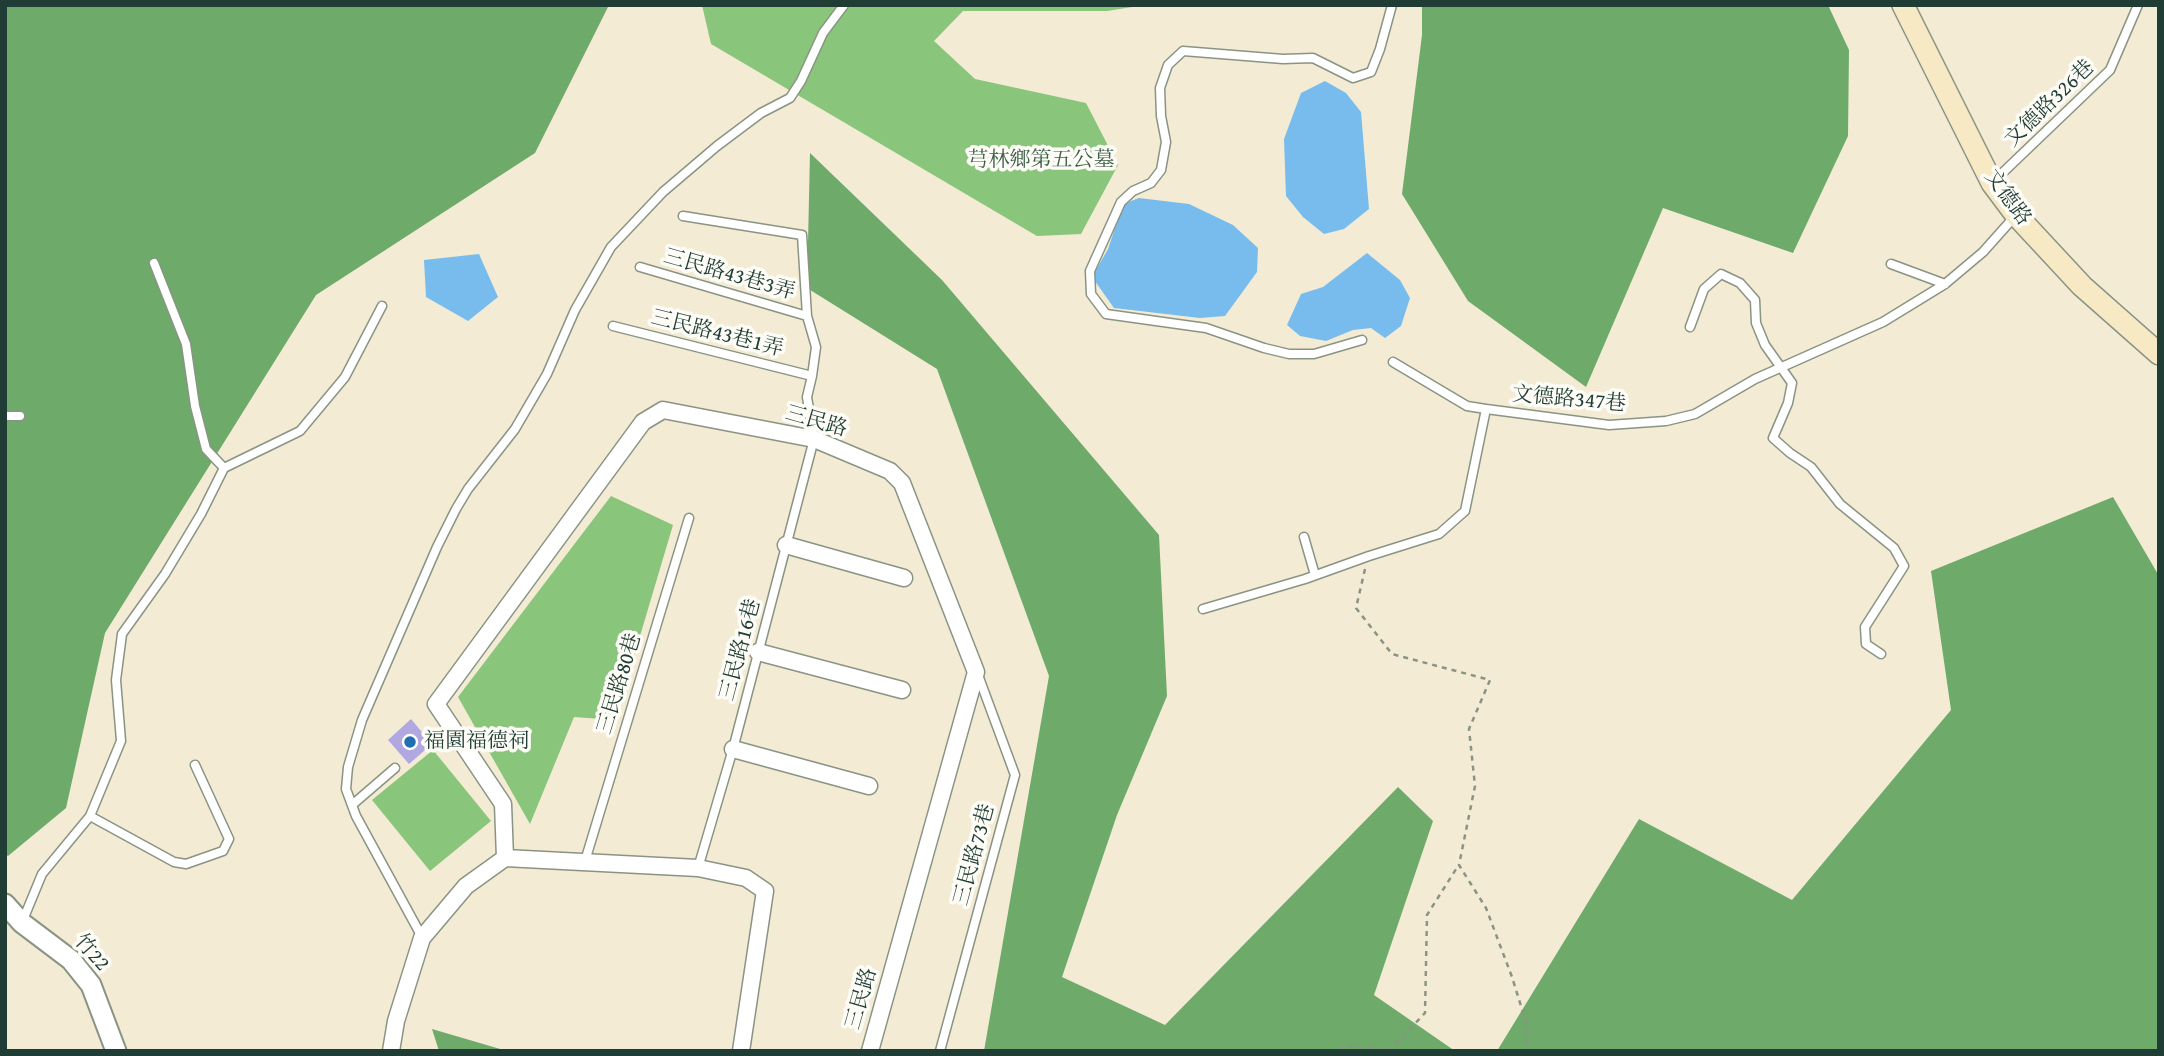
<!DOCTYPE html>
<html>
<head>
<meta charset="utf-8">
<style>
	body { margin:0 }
	#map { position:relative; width:2164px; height:1056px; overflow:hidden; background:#f3ebd4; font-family:"Gentium Book Plus",serif }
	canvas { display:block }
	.frame { position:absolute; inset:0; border:7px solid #1f3d34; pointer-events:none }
</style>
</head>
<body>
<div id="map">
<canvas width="2164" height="1056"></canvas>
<div class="frame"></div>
</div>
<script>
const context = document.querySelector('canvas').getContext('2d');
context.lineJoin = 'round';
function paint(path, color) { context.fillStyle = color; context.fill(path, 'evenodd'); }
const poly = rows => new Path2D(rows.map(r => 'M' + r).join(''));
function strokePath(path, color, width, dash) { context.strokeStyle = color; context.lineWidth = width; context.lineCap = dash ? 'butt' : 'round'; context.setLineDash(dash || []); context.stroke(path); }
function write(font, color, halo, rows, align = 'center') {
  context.font = font + ' "Gentium Book Plus","Noto Serif TC",serif'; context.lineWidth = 7; context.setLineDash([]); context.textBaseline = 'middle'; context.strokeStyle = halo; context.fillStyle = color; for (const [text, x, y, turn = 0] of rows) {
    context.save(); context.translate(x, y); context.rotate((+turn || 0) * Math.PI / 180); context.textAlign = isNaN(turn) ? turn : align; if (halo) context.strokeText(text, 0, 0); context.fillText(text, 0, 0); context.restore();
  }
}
paint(poly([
	[702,5,1145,5,1107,11,963,11,934,41,975,79,1086,103,1118,165,1081,234,1037,236,711,44],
	[611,496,673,525,615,720,574,717,530,824,458,697],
	[433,750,491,821,430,871,372,800]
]), '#89c57a');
paint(poly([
	[5,5,609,5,535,153,316,295,105,633,66,808,8,856,5,854],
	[1422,5,1828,5,1849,50,1848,136,1793,253,1663,208,1586,387,1468,301,1402,194,1422,35],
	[810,153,942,280,1159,535,1167,696,1117,815,1062,977,1165,1025,1398,787,1433,821,1374,995,1455,1051,984,1051,1049,676,937,369,807,288],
	[2113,497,2159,576,2159,1051,1497,1051,1639,819,1792,900,1951,710,1931,571],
	[432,1029,507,1051,439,1051]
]), '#6eaa6a');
paint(poly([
	[1325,81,1346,93,1361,112,1369,209,1344,229,1324,234,1303,217,1286,196,1284,139,1301,93],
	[1139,198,1189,204,1233,225,1258,248,1257,272,1225,316,1200,318,1114,308,1092,277,1108,249,1123,204],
	[1367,253,1400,280,1410,298,1401,326,1385,338,1371,328,1353,330,1326,341,1300,336,1287,325,1301,294,1323,287],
	[479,254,498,297,468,321,426,297,424,260]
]), '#78bcee');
paint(poly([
	[411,719,432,744,409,764,388,740]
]), '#b1a7e1');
const service = poly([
	[1994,181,2110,70,2138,5],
	[683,216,802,235,807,316,816,347,812,376,807,397,814,439,733,749,698,868],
	[154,263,186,344,195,406,206,449,224,468],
	[1891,264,1945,284],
	[640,267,807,316],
	[613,326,812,376],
	[1690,327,1704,289,1721,274,1740,283,1755,300,1756,323,1765,345,1792,383,1788,403,1773,438,1790,453,1811,467,1840,504,1894,548,1904,566,1865,627,1866,644,1881,654],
	[1362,340,1314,354,1289,354,1264,348,1206,328,1106,314,1091,294,1090,271,1121,202,1133,191,1151,183,1161,170,1166,142,1161,116,1160,88,1168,65,1183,51,1283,59,1313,58,1353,78,1371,72,1380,49,1392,5],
	[1393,362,1467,406,1486,409],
	[5,416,20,416],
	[1304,537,1315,575],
	[1203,609,1305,579,1369,556,1439,534,1465,511,1486,409,1609,425,1666,421,1695,414,1755,379,1883,322,1945,284,1983,252,2016,215],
	[352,805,395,768],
	[90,816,174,862,186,864,223,851,229,839,195,765],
	[585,861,689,518],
	[23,920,42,874,90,816,121,741,116,680,122,634,165,574,201,514,224,468,300,431,345,377,382,306],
	[422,937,356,816,346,789,348,767,362,720,437,547,456,509,468,489,515,429,547,374,575,310,611,247,663,192,717,146,761,113,790,98,801,81,823,33,844,5],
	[940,1051,1015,775,978,675]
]);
const minor = poly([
	[786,545,904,578],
	[758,652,902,690],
	[733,749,869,786],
	[505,858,503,804,436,704,643,422,663,410,814,439,890,471,902,483,976,672,870,1051],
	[391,1051,396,1021,422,938,466,886,505,858,698,868,746,878,765,891,741,1051]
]);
const tertiary = poly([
	[5,904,22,923,71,960,91,985,116,1051]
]);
const secondary = poly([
	[1903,5,1992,183,2016,215,2082,286,2159,354]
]);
strokePath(service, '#899484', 11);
strokePath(minor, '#899484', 19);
strokePath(tertiary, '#899484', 23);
strokePath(secondary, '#899484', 24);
strokePath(poly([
	[1365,569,1356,608,1392,654,1490,680,1469,729,1475,786,1459,865,1486,908,1512,977,1526,1022,1526,1051],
	[1340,1051,1344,1046,1391,1049,1425,1013,1427,915,1458,866]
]), '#899484', 2.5, [5, 5]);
strokePath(service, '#fff', 8);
strokePath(minor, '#fff', 16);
strokePath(tertiary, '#fff', 19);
strokePath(secondary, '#f6e9c3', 21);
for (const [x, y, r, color] of [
	[410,742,7,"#1f6fb2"]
]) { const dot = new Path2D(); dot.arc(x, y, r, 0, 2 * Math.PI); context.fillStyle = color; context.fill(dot); strokePath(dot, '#fdfcf7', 2.5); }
write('21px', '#1f3d34', '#fdfcf7', [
	["文德路326巷",2050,104,-44],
	["文德路",2007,198,54],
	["三民路43巷3弄",729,275,16],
	["三民路43巷1弄",717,334,14],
	["文德路347巷",1569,400,5],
	["三民路",816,422,16],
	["三民路16巷",741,650,-75],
	["三民路80巷",620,684,-73],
	["三民路73巷",975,855,-75],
	["竹22",91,953,49],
	["三民路",862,999,-74]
]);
write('21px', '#3a5f46', '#fdfcf7', [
	["芎林鄉第五公墓",1041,161]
]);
write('21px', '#1f3d34', '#fdfcf7', [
	["福園福德祠",424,742]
], 'left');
</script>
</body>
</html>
